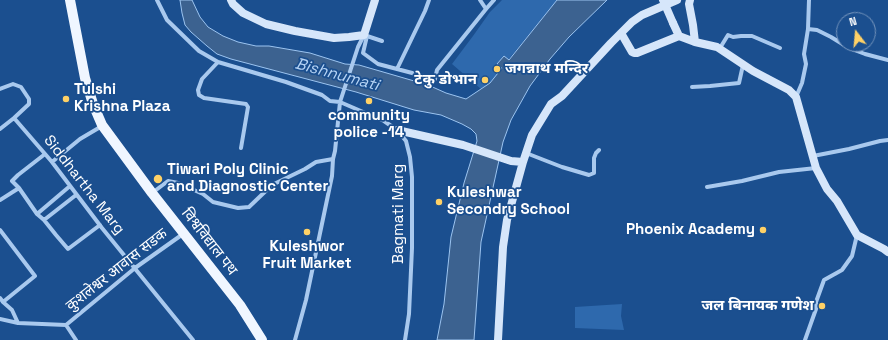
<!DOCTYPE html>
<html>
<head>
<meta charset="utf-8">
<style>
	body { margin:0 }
	#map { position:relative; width:888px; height:340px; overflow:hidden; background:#1b4f8f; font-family:"Space Grotesk",sans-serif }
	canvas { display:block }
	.north { position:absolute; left:836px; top:12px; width:40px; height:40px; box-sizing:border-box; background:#1b4f8f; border:1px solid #7695bc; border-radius:50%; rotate:344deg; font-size:11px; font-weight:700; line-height:16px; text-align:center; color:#fff }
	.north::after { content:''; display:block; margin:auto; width:14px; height:18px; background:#ffd166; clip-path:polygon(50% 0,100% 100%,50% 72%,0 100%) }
</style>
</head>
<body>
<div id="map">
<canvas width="888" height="340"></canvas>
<div class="north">N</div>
</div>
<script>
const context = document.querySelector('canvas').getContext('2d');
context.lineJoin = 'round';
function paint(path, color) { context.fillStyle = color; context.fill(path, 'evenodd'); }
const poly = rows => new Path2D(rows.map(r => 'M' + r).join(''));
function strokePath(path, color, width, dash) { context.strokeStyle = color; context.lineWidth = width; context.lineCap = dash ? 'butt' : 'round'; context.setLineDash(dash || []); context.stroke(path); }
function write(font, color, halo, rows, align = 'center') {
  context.font = font + ' "Space Grotesk","Noto Sans Devanagari",sans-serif'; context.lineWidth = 3.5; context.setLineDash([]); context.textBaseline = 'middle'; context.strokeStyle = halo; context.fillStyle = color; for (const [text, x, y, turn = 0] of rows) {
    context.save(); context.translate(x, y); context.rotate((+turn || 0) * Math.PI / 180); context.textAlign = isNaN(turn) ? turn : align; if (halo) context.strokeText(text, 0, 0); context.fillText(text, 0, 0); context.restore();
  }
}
paint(poly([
	[502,0,557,0,508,60,497,64,502,68,490,83,481,89,452,64,473,36,490,12],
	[622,304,621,316,624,330,575,328,575,307]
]), '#2e69ad');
const water = poly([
	[180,0,192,0,200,17,208,27,223,36,238,42,256,46,269,46,310,53,345,64,359,65,428,85,446,93,466,99,490,83,502,68,497,64,504,56,509,60,557,0,607,0,569,37,550,59,530,86,511,120,503,142,481,242,474,340,437,340,444,304,451,237,464,183,477,141,476,134,471,129,462,124,441,115,414,110,356,92,231,59,217,54,207,46,191,32,185,25,182,13,180,0]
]);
paint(water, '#3c6290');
strokePath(water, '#9cc4f0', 1);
strokePath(poly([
	[157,0,167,20,199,51,218,62,286,82,322,95,330,101,340,102,384,121,397,130,406,141,410,157,412,177,412,248,409,314,405,340],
	[480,0,486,9],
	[808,29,817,30,831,37,849,48,865,54,888,60],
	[367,36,382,41],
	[722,49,720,48,728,35,733,37,741,36,752,36,780,48],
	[218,62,202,79,198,90,199,95,204,98,246,104,248,107,241,148],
	[397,69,425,11,429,0],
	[692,87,710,86,739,83,743,65],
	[0,89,13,84,21,87,29,99,29,104,14,118,0,129],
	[796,97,802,83,806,64,804,54,808,29,809,0],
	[14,118,52,162,102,228,193,340],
	[526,153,562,167,589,175,594,173,594,158,596,153,599,150],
	[45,154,18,175,12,181,19,188,37,214,44,220,56,235,68,249,100,225],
	[813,156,849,149,880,141,888,140],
	[52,162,80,139,102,126],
	[707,187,742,181,779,172,816,168],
	[152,193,168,181,178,183,203,194,213,202,238,208,249,207,272,185,305,169,316,162,333,159],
	[0,200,19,188],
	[37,214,70,186],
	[44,220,76,195],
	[0,230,35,276,3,302],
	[0,298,3,302,12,310,18,323],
	[0,319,18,323,66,325],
	[66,325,135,268,183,234],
	[66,325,76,340],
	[295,340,306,300,332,176,333,159,335,151,340,102,358,47,364,35,367,36,363,53,378,64,435,79,437,70,486,9,494,0],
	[805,340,816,309,816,302,824,280,842,270,852,256,857,235]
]), '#a9c9ee', 4);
strokePath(poly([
	[231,0,233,4,243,13,266,24,295,31,334,38,349,37,364,35,375,0],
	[690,0,689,4,693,25,695,42],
	[673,23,679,36,695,42,717,47,753,71,789,90,796,97,816,168,827,189,837,201,857,235,884,249,888,252],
	[621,33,632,52,634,53,637,53,679,36],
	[397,130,463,145,511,161,523,162],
	[498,340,503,247,507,220,523,162,532,135,551,104,562,96,611,43,632,22,642,15,677,0]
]), '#d6e6fa', 8);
strokePath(poly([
	[70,0,85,78,93,104,102,125,152,193,240,305,262,340]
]), '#f0f6ff', 10);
strokePath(poly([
	[663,0,673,23]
]), '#d6e6fa', 8);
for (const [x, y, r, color] of [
	[497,69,4,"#ffd166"],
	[485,80,4,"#ffd166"],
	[66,99,4,"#ffd166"],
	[369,101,4,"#ffd166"],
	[158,179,5,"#ffd166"],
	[439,202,4,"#ffd166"],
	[763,230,4,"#ffd166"],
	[307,232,4,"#ffd166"],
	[822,306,4,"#ffd166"]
]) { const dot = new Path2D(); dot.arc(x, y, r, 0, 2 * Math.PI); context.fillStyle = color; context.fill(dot); strokePath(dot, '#1b4f8f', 1.5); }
write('bold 15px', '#fff', '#1b4f8f', [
	["जगन्नाथ मन्दिर",505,69],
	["टेकु डोभान",477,80,"right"],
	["Tulshi",74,90],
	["Krishna Plaza",74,107],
	["community",369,116,"center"],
	["police -14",369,133,"center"],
	["Tiwari Poly Clinic",167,170],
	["and Diagnostic Center",167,187],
	["Kuleshwar",447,193],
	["Secondry School",447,210],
	["Phoenix Academy",755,230,"right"],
	["Kuleshwor",307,247,"center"],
	["Fruit Market",307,264,"center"],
	["जल बिनायक गणेश",814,306,"right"]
], 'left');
write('15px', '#fff', '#1b4f8f', [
	["Siddhartha Marg",84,185,52],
	["Bagmati Marg",399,214,-90],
	["विश्वविद्याल पथ",209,242,52],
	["कुशलेश्वर आवास सडक",117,270,-38]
]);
write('italic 16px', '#b5d3f5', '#1b4f8f', [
	["Bishnumati",337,75,15]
]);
</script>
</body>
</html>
